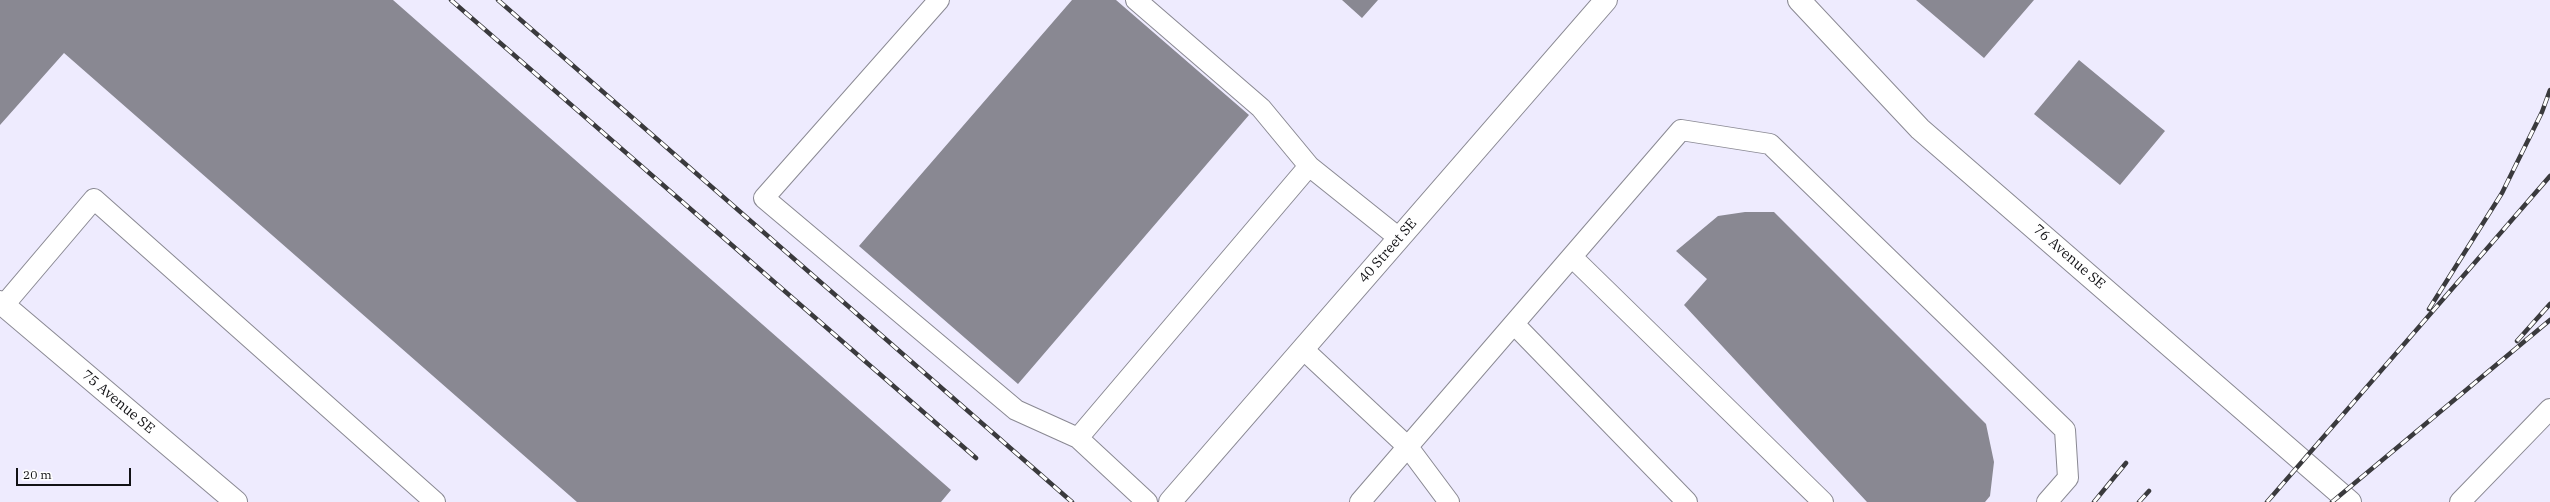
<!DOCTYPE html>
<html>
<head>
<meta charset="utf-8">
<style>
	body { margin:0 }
	#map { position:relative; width:2550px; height:502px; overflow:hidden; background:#fbfaff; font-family:"IBM Plex Serif",serif }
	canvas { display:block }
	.scale { position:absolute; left:16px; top:468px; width:115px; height:18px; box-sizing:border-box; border:2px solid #121215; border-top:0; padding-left:5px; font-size:12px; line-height:14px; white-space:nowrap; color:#121215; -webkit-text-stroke:3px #fff; paint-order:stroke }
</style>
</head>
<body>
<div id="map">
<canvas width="2550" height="502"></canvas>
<div class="scale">20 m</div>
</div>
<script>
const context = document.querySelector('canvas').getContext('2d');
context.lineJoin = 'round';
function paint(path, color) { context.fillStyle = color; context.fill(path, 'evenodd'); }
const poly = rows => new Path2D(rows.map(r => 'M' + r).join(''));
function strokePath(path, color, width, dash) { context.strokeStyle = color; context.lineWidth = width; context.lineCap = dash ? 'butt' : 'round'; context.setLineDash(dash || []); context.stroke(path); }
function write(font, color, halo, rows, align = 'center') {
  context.font = font + ' "IBM Plex Serif",serif'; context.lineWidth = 3; context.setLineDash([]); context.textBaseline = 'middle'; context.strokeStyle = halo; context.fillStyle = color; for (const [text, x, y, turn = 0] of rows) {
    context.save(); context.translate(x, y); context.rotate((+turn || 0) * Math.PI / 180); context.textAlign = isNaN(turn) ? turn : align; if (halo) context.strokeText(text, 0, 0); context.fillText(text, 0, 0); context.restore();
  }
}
paint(poly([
	[0,0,2550,0,2550,502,0,502]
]), '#eeebfe');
paint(poly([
	[0,0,393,0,951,490,941,502,577,502,64,53,0,125],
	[1072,0,1116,0,1249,115,1018,384,859,246],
	[1342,0,1378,0,1362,18],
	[1916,0,2034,0,1984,58],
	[2079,60,2165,131,2120,185,2034,114],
	[1745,212,1774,212,1986,424,1994,462,1990,496,1985,502,1867,502,1684,305,1707,279,1676,251,1718,216]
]), '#898892');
const lane = poly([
	[939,0,764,198,1016,410,1078,438],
	[1136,0,1261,108,1309,166],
	[1573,258,1823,502],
	[4,305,94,199,435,502],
	[1515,325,1687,502],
	[1303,349,1408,447,1449,502],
	[1147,502,1078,438,1309,166,1399,238],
	[1360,502,1681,130,1770,144,2065,430,2068,478,2047,502],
	[2460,502,2550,409]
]);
const street = poly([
	[1799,0,1920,129,2350,502],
	[0,302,236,502],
	[1170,502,1606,0]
]);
strokePath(lane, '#8a8993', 22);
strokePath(street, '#8a8993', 24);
strokePath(lane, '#fff', 20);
strokePath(street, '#fff', 22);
const rail = poly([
	[451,0,976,458],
	[498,0,1072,502],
	[2429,309,2502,193,2542,112,2550,90],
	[2517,341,2550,304],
	[2094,502,2126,463],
	[2139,502,2149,491],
	[2267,502,2550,176],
	[2332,502,2550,320]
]);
strokePath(rail, '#3a3a3d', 4.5);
strokePath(rail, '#fff', 3, [9]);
write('14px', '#121215', '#fff', [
	["40 Street SE",1388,251,-49],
	["76 Avenue SE",2069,257,41],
	["75 Avenue SE",118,402,40]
]);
</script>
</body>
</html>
